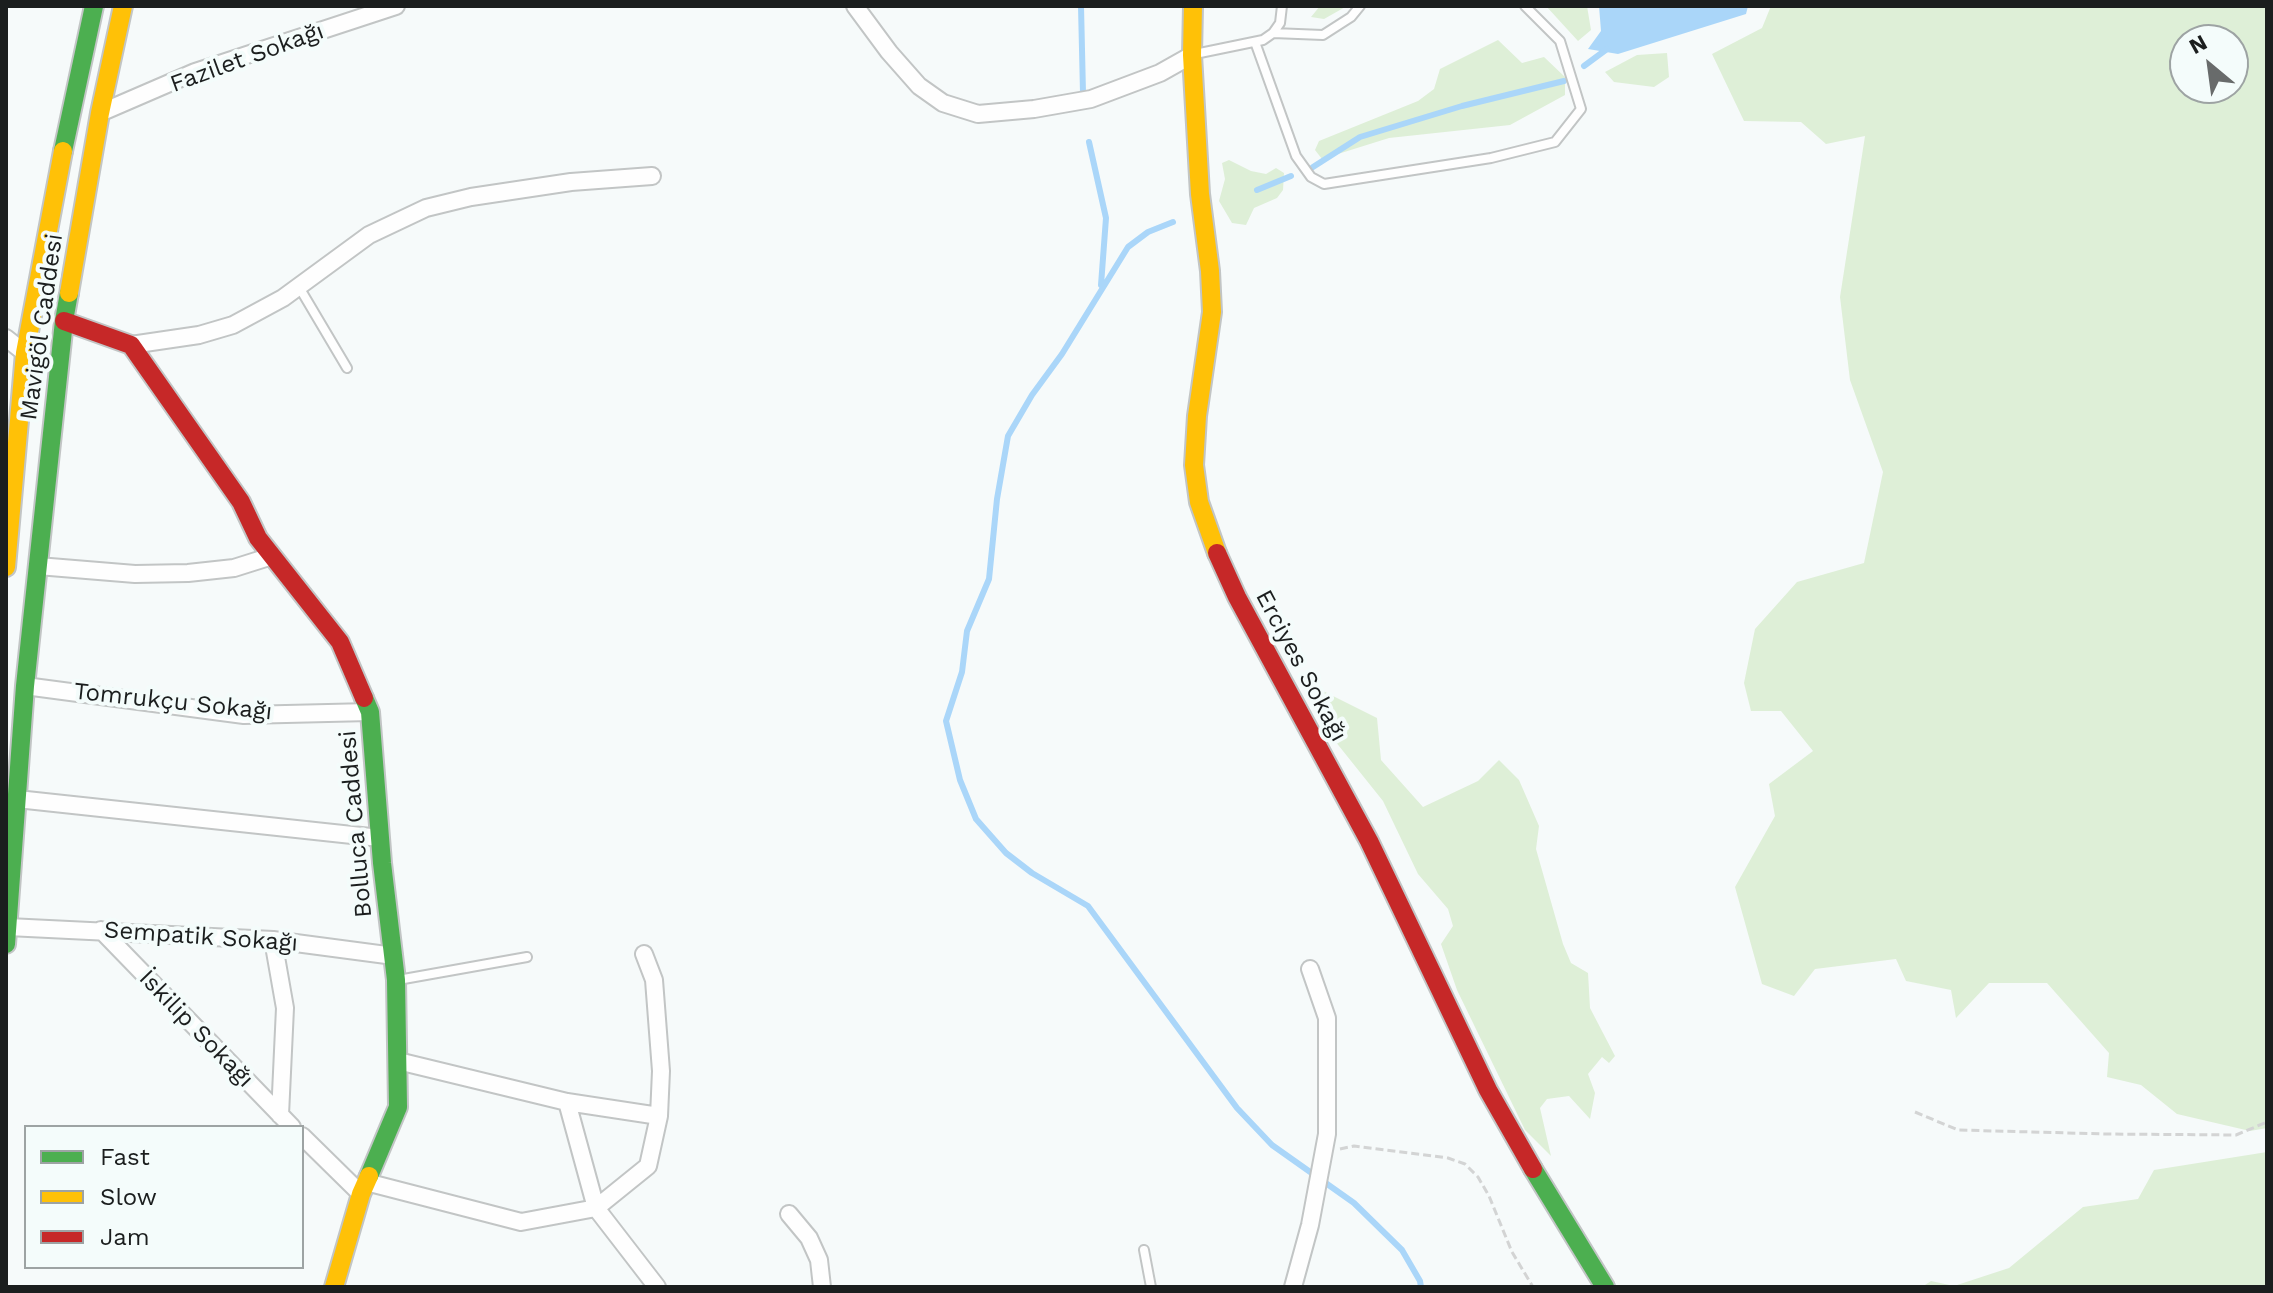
<!DOCTYPE html>
<html>
<head>
<meta charset="utf-8">
<style>
	body { margin:0 }
	#map { position:relative; width:2273px; height:1293px; overflow:hidden; background:#f6fafa; font-family:"Work Sans",sans-serif }
	canvas { display:block }
	.frame { position:absolute; inset:0; border:8px solid #1b1e1e; pointer-events:none }
	.legend { position:absolute; left:24px; top:1125px; width:280px; height:144px; box-sizing:border-box; background:#f4fcfb; border:2px solid #9da3a3; margin:0; padding:10px 14px; list-style:none; font-size:24px; color:#1b1e1e }
	.legend li { display:flex; align-items:center; gap:16px; height:40px }
	.legend b { width:40px; border:2px solid #9da3a3 }
	.north { position:absolute; left:2169px; top:24px; width:80px; height:80px; box-sizing:border-box; background:#f4fcfb; border:2px solid #9da3a3; border-radius:50%; rotate:331deg; font-size:22px; font-weight:700; line-height:32px; text-align:center; color:#1b1e1e }
	.north::after { content:''; display:block; margin:auto; width:28px; height:36px; background:#686b6b; clip-path:polygon(50% 0,100% 100%,50% 72%,0 100%) }
</style>
</head>
<body>
<div id="map">
<canvas width="2273" height="1293"></canvas>
<div class="frame"></div>
<ul class="legend">
<li><b style="height:10px;background:#4caf50"></b>Fast</li>
<li><b style="height:10px;background:#ffc107"></b>Slow</li>
<li><b style="height:10px;background:#c62828"></b>Jam</li>
</ul>
<div class="north">N</div>
</div>
<script>
const context = document.querySelector('canvas').getContext('2d');
context.lineJoin = 'round';
function paint(path, color) { context.fillStyle = color; context.fill(path, 'evenodd'); }
const poly = rows => new Path2D(rows.map(r => 'M' + r).join(''));
function strokePath(path, color, width, dash) { context.strokeStyle = color; context.lineWidth = width; context.lineCap = dash ? 'butt' : 'round'; context.setLineDash(dash || []); context.stroke(path); }
function write(font, color, halo, rows, align = 'center') {
  context.font = font + ' "Work Sans",sans-serif'; context.lineWidth = 8; context.setLineDash([]); context.textBaseline = 'middle'; context.strokeStyle = halo; context.fillStyle = color; for (const [text, x, y, turn = 0] of rows) {
    context.save(); context.translate(x, y); context.rotate((+turn || 0) * Math.PI / 180); context.textAlign = isNaN(turn) ? turn : align; if (halo) context.strokeText(text, 0, 0); context.fillText(text, 0, 0); context.restore();
  }
}
paint(poly([
	[1320,6,1347,6,1324,19,1311,17],
	[1546,6,1587,6,1591,30,1578,41],
	[1771,6,2267,6,2267,1128,2250,1131,2177,1114,2141,1085,2107,1077,2109,1053,2047,983,1989,983,1956,1018,1951,990,1906,981,1896,959,1815,969,1794,996,1762,984,1735,887,1775,816,1769,784,1813,751,1781,711,1751,711,1744,683,1755,629,1797,582,1864,563,1883,472,1850,380,1840,297,1865,136,1826,144,1801,122,1744,121,1712,54,1762,28],
	[2233,40,2233,88,2185,88,2185,40],
	[1498,40,1522,63,1544,57,1565,77,1565,95,1510,125,1389,138,1322,159,1315,150,1319,141,1418,101,1434,89,1440,69],
	[1667,53,1669,77,1654,87,1614,82,1605,72,1637,55],
	[1229,160,1251,171,1266,174,1276,168,1284,173,1283,190,1277,198,1254,208,1246,225,1232,223,1219,201,1225,179,1222,163],
	[1321,690,1377,718,1381,760,1423,807,1478,781,1499,760,1519,780,1539,826,1536,849,1563,944,1571,963,1588,973,1590,1008,1615,1056,1609,1063,1602,1057,1588,1074,1595,1093,1590,1119,1569,1096,1547,1099,1540,1108,1551,1156,1525,1130,1457,990,1441,944,1453,926,1448,909,1418,874,1383,801,1327,731],
	[2267,1152,2267,1287,1922,1287,1931,1281,1954,1286,2009,1268,2083,1207,2138,1199,2154,1170]
]), '#deefd7');
paint(poly([
	[1599,6,1748,6,1746,14,1618,54,1588,49,1601,31]
]), '#aad6f9');
strokePath(poly([
	[1081,6,1083,93],
	[1584,66,1607,49],
	[1089,142,1106,218,1101,285],
	[1313,167,1360,137,1462,106,1564,81],
	[1257,190,1291,176],
	[1173,222,1148,232,1128,247,1062,354,1032,395,1008,436,997,499,989,579,967,631,962,672,946,721,960,780,976,819,1006,853,1032,873,1088,906,1237,1108,1272,1145,1354,1203,1402,1250,1420,1281,1421,1287]
]), '#aad6f9', 6);
const lane = poly([
	[1273,33,1323,35,1351,17,1360,6],
	[1255,42,1296,156,1311,177,1324,184,1491,158,1555,142,1581,109,1560,41,1525,6],
	[1195,54,1263,40,1273,33,1280,23,1282,6],
	[299,287,347,368],
	[398,980,527,957],
	[1144,1250,1151,1287]
]);
const street = poly([
	[855,6,889,52,919,86,943,103,978,114,1034,109,1091,99,1160,73,1192,55],
	[100,113,195,72,396,6],
	[6,338,25,353],
	[131,345,199,335,233,325,283,298,369,235,426,208,471,197,571,182,652,176],
	[38,566,135,574,188,573,234,568,272,556],
	[25,686,244,715,370,712],
	[17,799,380,838],
	[8,927,273,940,394,956],
	[101,930,292,1127],
	[273,940,285,1008,280,1115],
	[398,1061,567,1102,659,1116],
	[567,1102,596,1208,657,1287],
	[302,1136,361,1194],
	[366,1182,521,1222,596,1208,648,1166,659,1116,661,1071,654,980,644,954],
	[789,1214,809,1238,819,1260,822,1287],
	[1293,1287,1310,1225,1327,1134,1327,1018,1310,969]
]);
const fast = poly([
	[63,151,94,6],
	[364,698,370,712,382,863,396,980,398,1107,369,1176],
	[6,944,25,686,64,321,69,293],
	[1533,1169,1605,1287]
]);
const slow = poly([
	[1193,6,1192,55,1200,194,1210,271,1212,312,1197,416,1194,465,1199,502,1217,553],
	[69,293,100,113,123,6],
	[6,567,25,353,63,151],
	[334,1287,361,1194,369,1176]
]);
const jam = poly([
	[64,321,131,345,241,502,258,538,340,642,364,698],
	[1217,553,1237,597,1369,841,1488,1090,1533,1169]
]);
strokePath(lane, '#c2c5c5', 12);
strokePath(street, '#c2c5c5', 20);
strokePath(fast, '#c2c5c5', 22);
strokePath(slow, '#c2c5c5', 22);
strokePath(jam, '#c2c5c5', 22);
strokePath(poly([
	[1915,1112,1958,1130,2107,1134,2236,1135,2267,1122],
	[1340,1149,1354,1146,1448,1158,1465,1164,1478,1177,1489,1196,1512,1252,1533,1287]
]), '#d3d4d4', 3, [8, 4]);
strokePath(lane, '#fefefe', 8);
strokePath(street, '#fefefe', 16);
strokePath(fast, '#4caf50', 18);
strokePath(slow, '#ffc107', 18);
strokePath(jam, '#c62828', 18);
write('24px', '#1b1e1e', '#f4fcfb', [
	["Fazilet Sokağı",247,58,-20],
	["Mavigöl Caddesi",42,327,-82],
	["Erciyes Sokağı",1301,666,62],
	["Tomrukçu Sokağı",173,702,6],
	["Bolluca Caddesi",356,824,-95],
	["Sempatik Sokağı",201,937,4],
	["İskilip Sokağı",196,1029,46]
]);
</script>
</body>
</html>
